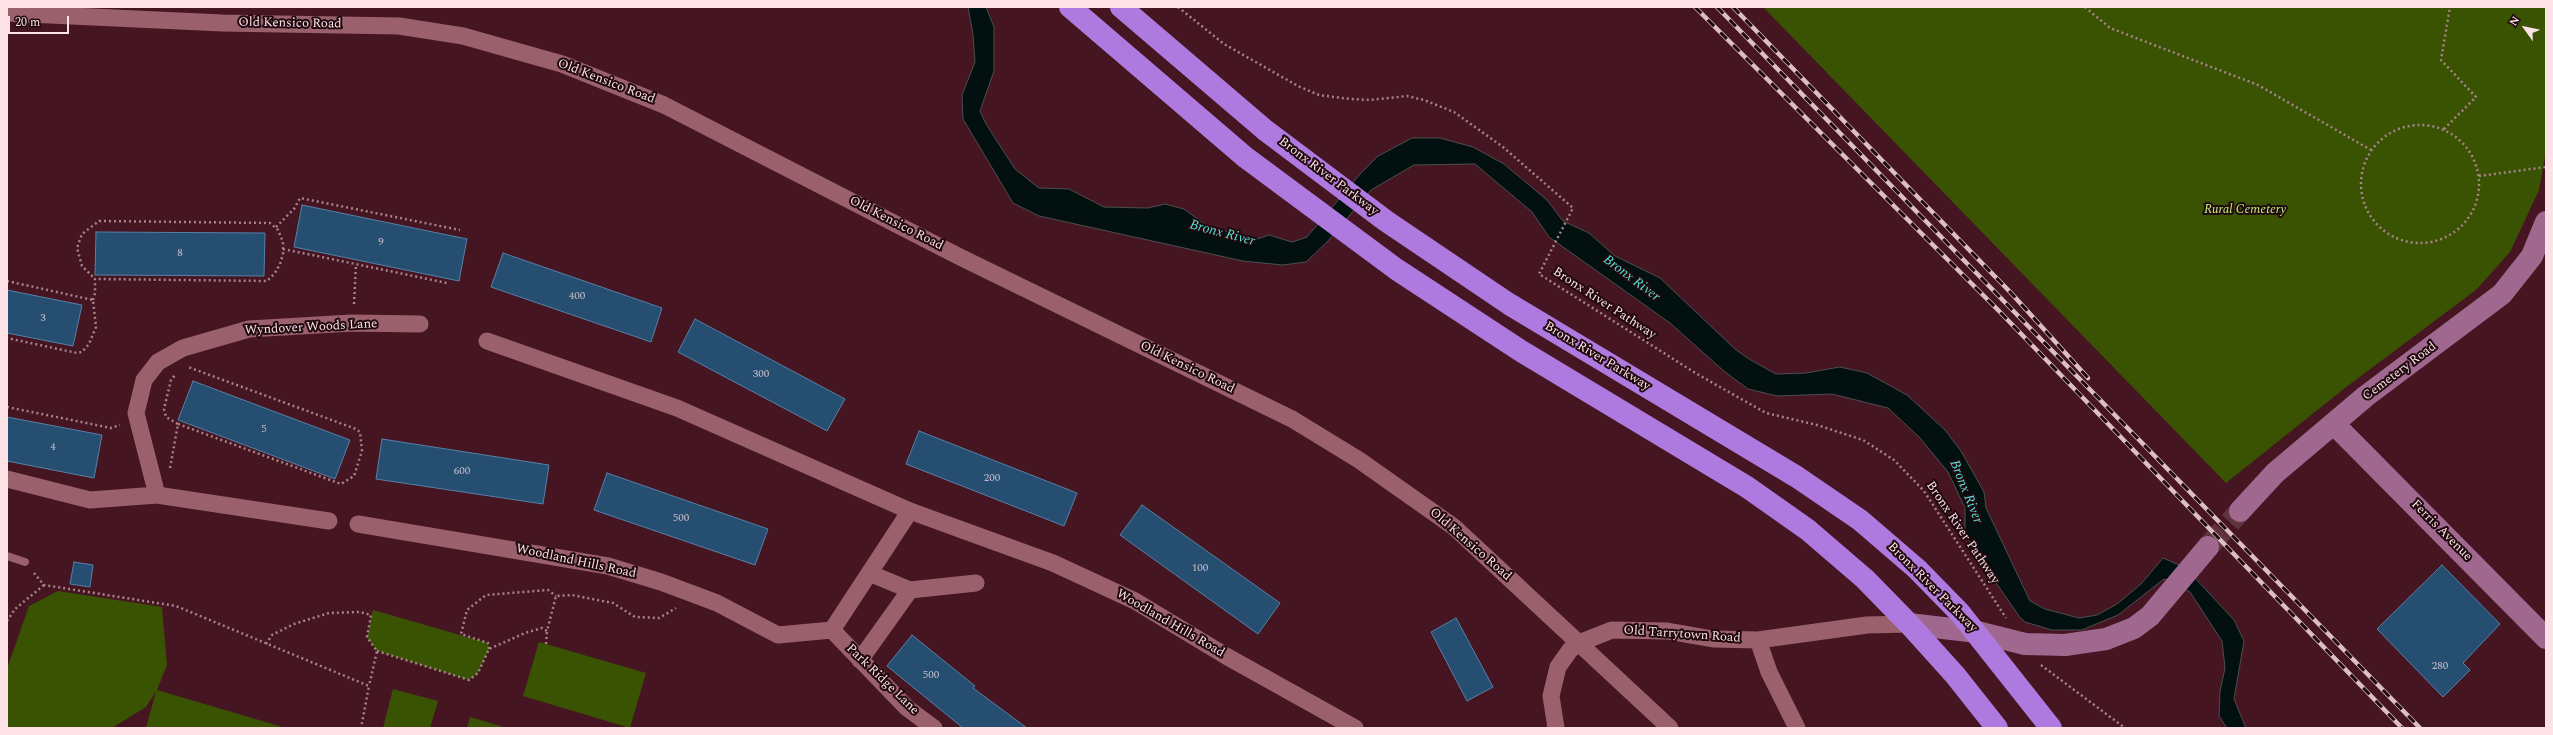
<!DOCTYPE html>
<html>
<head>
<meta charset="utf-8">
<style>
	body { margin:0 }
	#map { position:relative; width:2553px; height:735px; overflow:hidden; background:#451522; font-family:Spectral,serif }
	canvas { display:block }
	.frame { position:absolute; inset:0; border:8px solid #fce1e6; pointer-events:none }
	.north { position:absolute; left:2505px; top:8px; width:40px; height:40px; -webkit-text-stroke:3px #1f090e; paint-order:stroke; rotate:303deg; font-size:11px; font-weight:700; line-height:16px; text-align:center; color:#fce1e6 }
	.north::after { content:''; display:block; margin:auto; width:14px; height:18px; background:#fce1e6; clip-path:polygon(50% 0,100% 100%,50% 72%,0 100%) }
	.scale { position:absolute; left:8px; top:16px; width:61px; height:18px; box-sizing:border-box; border:2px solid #fce1e6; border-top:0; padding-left:5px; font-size:12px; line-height:14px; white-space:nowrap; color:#fce1e6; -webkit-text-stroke:3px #1f090e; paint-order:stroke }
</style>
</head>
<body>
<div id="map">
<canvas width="2553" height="735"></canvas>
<div class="frame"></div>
<div class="north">N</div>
<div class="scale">20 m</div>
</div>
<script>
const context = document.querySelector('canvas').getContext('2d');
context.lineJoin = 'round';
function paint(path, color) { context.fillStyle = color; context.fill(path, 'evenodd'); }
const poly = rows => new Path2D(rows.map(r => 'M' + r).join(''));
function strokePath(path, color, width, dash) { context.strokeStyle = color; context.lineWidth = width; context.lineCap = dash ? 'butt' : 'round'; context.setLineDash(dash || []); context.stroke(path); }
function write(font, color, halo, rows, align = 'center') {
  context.font = font + ' Spectral,serif'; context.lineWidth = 4; context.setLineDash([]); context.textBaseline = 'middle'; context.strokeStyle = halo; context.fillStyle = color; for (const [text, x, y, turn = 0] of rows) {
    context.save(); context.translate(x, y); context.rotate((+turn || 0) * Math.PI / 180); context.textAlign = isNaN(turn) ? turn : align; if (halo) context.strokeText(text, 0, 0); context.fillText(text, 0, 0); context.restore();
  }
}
paint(poly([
	[1763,7,2546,7,2546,151,2539,190,2510,252,2476,290,2345,388,2226,483],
	[58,591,162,607,167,665,157,690,286,728,146,728,156,691,146,707,112,728,7,728,7,669,29,606],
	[373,610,488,643,489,649,478,673,469,680,377,651,367,637],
	[539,642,646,673,630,728,523,696],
	[393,689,438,701,430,728,383,728],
	[470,717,507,728,467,728]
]), '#3a5303');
const water = poly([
	[968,7,986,7,994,27,994,71,980,111,986,124,1015,169,1039,188,1069,189,1104,207,1148,208,1165,204,1184,209,1207,226,1257,239,1269,235,1292,242,1307,237,1360,174,1378,156,1412,138,1440,138,1473,147,1504,164,1547,200,1563,221,1589,233,1615,256,1660,278,1735,349,1749,359,1776,374,1806,373,1840,367,1867,373,1907,395,1945,430,1961,451,1984,492,1986,508,2030,601,2045,609,2079,618,2097,615,2117,604,2141,584,2163,558,2179,565,2195,578,2234,620,2244,641,2234,699,2246,728,2227,728,2219,716,2220,691,2225,668,2222,641,2190,592,2164,579,2118,615,2082,630,2052,630,2025,622,2019,616,1983,564,1965,534,1965,508,1948,472,1920,438,1888,408,1832,394,1777,396,1748,389,1725,372,1670,323,1549,237,1532,212,1475,164,1414,165,1371,190,1328,241,1306,262,1283,265,1243,261,1039,216,1013,203,963,119,962,95,975,62,973,35,968,7]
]);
paint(water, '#02110f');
strokePath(water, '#4d4f50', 1);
const building = poly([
	[302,205,467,239,459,281,294,247,302,205],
	[96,232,265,233,264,276,95,275,96,232],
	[503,253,662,308,651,342,491,287,503,253],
	[7,290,82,305,73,346,7,333,7,290],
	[695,319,845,399,827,431,678,352,695,319],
	[193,381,350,440,335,479,178,420,193,381],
	[7,417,102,435,94,478,7,461,7,417],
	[919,431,1077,493,1064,526,906,464,919,431],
	[382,439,549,465,543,504,376,479,382,439],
	[607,473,768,529,755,565,594,510,607,473],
	[1142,505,1280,603,1258,634,1120,535,1142,505],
	[74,562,93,565,90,587,70,584,74,562],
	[2442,565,2500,624,2463,663,2470,670,2443,697,2377,629,2442,565],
	[1456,618,1493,687,1467,701,1431,632,1456,618],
	[912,635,975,686,973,688,1027,728,963,728,887,666,912,635]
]);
paint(building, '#254e71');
strokePath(building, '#5781a7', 1);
strokePath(poly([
	[2208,547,2240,511]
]), '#60343f', 22, [22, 11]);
strokePath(poly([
	[1178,7,1224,44,1298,86,1319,95,1350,99,1370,100,1407,96,1424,100,1454,112,1503,147,1573,208,1539,274,1697,374,1766,413,1817,425,1863,440,1894,460,1924,491,2006,618],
	[2085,7,2110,28,2258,85,2371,150],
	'2361 184a59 59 0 1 1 118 0a59 59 0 1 1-118 0Z',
	[2444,129,2476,97,2441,60,2450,7],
	[2479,176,2546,167],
	[276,227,294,209,300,198,460,230],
	[283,249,447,283],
	[7,281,93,300,96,327,89,344,82,352,77,353,7,338],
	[93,300,95,293,95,279,267,281,275,273,280,264,283,254,283,242,278,230,270,223,99,221,82,234,77,248,82,266,95,279],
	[354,304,356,264],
	[7,407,111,428,120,425],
	[178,424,341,484,354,476,362,451,360,432,356,429,188,367],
	[170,468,178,424,166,417,164,409,171,380,175,375],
	[34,573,44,585,176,606,369,686,361,728],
	[7,621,15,609,44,585],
	[266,644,272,635,294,624,329,613,360,612,371,615,367,637,377,651,369,686],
	[546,644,547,631],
	[489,649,488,643,461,634,467,610,486,595,548,590,556,596],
	[377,651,469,680,478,673,489,649,525,633,542,628,547,631,556,596,572,595,613,603,635,617,659,618,676,608],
	[2041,665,2125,728]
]), '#a8838c', 2.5, [2, 3]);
strokePath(poly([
	[7,556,25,562]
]), '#9a616c', 8);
strokePath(poly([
	[7,13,222,23,399,26,463,36,562,64,664,105,960,257,1292,419,1359,460,1454,527,1670,728],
	[487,341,677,408,910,511,1053,563,1135,601,1226,656,1355,728],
	[7,479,90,500,157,495,329,521],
	[157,495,136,413,144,380,158,362,183,348,249,329,352,323,420,324],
	[358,524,608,566,661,582,717,603,778,635,832,630,910,511],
	[869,573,910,590],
	[832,630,907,708,934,728],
	[1758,640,1769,672,1797,728],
	[860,660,910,590,976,583],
	[1556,728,1551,696,1558,667,1570,650,1579,643,1612,630,1667,631,1713,639,1758,640,1867,625,1909,624]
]), '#9a616c', 17);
strokePath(poly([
	[2335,425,2546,638],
	[2240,511,2275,473,2366,396,2502,294,2532,256,2546,222],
	[1909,624,1977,632,2025,644,2065,645,2106,639,2134,628,2150,616,2208,547]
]), '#a0688e', 22);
strokePath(poly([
	[1070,7,1245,157,1396,269,1521,351,1747,487,1808,530,1865,579,1909,624,1955,675,1997,728],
	[1121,7,1265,130,1386,221,1509,304,1797,477,1860,520,1917,569,1960,613,2051,728]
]), '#af7adf', 22);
const rail = poly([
	[1695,7,1999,311,2402,728],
	[1717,7,2420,728],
	[1733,7,2012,294,2088,378]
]);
strokePath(rail, '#dcbec4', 4.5);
strokePath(rail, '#1f090e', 3, [9]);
write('11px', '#c6bcc9', null, [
	["9",381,243],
	["8",180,254],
	["400",577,297],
	["3",43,319],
	["300",761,375],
	["5",264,430],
	["4",53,448],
	["600",462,472],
	["200",992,479],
	["500",681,519],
	["100",1200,569],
	["280",2440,667],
	["500",931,676]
]);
write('13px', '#fce1e6', '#1f090e', [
	["Old Kensico Road",290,24,1],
	["Old Kensico Road",606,82,21],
	["Bronx River Parkway",1328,177,37],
	["Old Kensico Road",896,224,27],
	["Bronx River Pathway",1604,304,33],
	["Wyndover Woods Lane",311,328,-3],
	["Bronx River Parkway",1597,357,31],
	["Old Kensico Road",1187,368,26],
	["Cemetery Road",2400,372,-37],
	["Ferris Avenue",2441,531,45],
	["Bronx River Pathway",1962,533,56],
	["Old Kensico Road",1470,545,41],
	["Woodland Hills Road",576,562,12],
	["Bronx River Parkway",1932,588,45],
	["Woodland Hills Road",1170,624,30],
	["Old Tarrytown Road",1682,635,4],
	["Park Ridge Lane",882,680,44]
]);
write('italic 13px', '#c2f07b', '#1f090e', [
	["Rural Cemetery",2245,210]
]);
write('italic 14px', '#54e1d5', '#1f090e', [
	["Bronx River",1222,234,15],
	["Bronx River",1631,279,37],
	["Bronx River",1965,492,68]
]);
</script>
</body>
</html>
